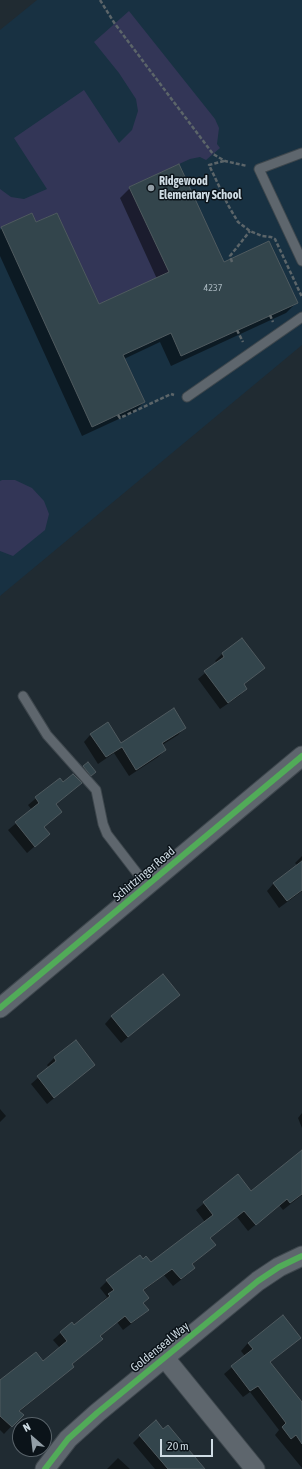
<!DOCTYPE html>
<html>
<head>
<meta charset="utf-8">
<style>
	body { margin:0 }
	#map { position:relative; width:302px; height:1469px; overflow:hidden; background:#202b32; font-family:"Asap Condensed",sans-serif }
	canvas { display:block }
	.north { position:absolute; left:12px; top:1417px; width:40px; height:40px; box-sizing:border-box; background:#0b1319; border:1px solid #59636a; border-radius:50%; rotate:332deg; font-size:11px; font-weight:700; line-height:16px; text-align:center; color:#cfdce4 }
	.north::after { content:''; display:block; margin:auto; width:14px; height:18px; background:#929ea6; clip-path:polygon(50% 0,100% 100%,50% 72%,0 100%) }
	.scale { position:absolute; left:160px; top:1439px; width:53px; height:18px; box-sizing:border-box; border:2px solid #cfdce4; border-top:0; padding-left:5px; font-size:12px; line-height:14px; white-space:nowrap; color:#cfdce4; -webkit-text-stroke:3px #0b1319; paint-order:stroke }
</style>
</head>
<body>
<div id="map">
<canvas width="302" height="1469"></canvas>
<div class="north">N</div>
<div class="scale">20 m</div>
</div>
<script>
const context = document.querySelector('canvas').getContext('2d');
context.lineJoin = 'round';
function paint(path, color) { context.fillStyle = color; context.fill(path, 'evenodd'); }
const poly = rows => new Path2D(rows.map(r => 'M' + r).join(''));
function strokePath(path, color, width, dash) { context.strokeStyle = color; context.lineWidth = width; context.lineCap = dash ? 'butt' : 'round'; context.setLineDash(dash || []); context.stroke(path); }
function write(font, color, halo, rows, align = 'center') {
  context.font = font + ' "Asap Condensed",sans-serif'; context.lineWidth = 3; context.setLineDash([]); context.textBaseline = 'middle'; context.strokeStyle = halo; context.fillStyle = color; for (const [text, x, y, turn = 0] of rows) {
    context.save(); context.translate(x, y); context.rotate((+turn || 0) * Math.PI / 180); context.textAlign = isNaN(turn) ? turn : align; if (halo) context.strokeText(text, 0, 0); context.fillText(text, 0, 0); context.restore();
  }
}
paint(poly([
	[37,0,302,0,302,345,0,596,0,30]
]), '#183142');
paint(poly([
	[129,11,215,119,219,128,217,144,220,148,206,160,200,157,190,159,129,187,169,272,99,304,57,213,36,222,32,214,0,228,0,189,11,197,24,199,47,189,14,138,84,90,119,143,132,130,138,111,136,99,119,73,94,42],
	[2,480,15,480,32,488,44,501,49,514,45,530,13,556,0,551,0,481]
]), '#333657');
paint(poly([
	[130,188,223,264,296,303,286,313,171,366,160,342,124,359,144,402,134,412,82,436,0,256,0,230,2,228,36,224,99,306,157,279,120,198],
	[242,640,263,668,243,685,246,689,239,696,220,709,198,679,217,663,215,661,222,654],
	[185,727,178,735,162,745,165,750,158,757,129,776,114,753,98,764,84,742,91,734,121,744],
	[59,779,63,783,81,783,55,805,43,827,49,834,27,853,8,830,32,810,28,805],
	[302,856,302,891,279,908,267,891,274,883,298,866,295,863],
	[178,995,121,1043,105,1024,112,1016],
	[75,1041,94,1065,47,1104,31,1084,49,1068,47,1065,54,1058],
	[0,1109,6,1116,0,1122],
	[302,1113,302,1128,298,1118],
	[302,1152,302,1195,283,1210,279,1205,248,1231,237,1217,209,1239,214,1245,192,1265,194,1268,187,1275,173,1286,164,1275,143,1291,142,1303,147,1310,140,1317,123,1330,117,1322,99,1337,101,1339,71,1365,72,1367,65,1374,19,1412,22,1415,4,1434,0,1430,0,1389,43,1362,60,1348,53,1340,72,1323,74,1326,103,1303,102,1302,107,1297,100,1288,107,1281,143,1260,151,1264,205,1222,196,1210,238,1175,251,1192],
	[283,1317,299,1338,269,1363,302,1405,302,1468,275,1435,279,1430,250,1392,243,1397,224,1374,245,1356,241,1351,248,1343],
	[140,1436,196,1469,155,1469,133,1443],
	[118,1458,130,1469,107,1469]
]), '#0007');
const building = poly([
	[179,164,224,262,269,241,298,303,181,356,171,333,123,355,145,402,92,427,1,227,32,213,36,222,57,213,99,304,169,272,129,187,179,164],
	[242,638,265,668,244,684,247,689,228,703,204,671,224,657,222,653,242,638],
	[174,708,186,728,162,743,166,750,136,770,122,747,106,757,90,734,108,722,121,743,174,708],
	[88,762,96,772,91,776,83,766,88,762],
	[73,774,82,783,56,804,62,812,44,827,50,834,35,847,15,822,39,803,35,797,60,778,63,782,73,774],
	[302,861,302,890,287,901,273,883,302,861],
	[163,974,180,995,128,1037,111,1016,163,974],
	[76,1040,95,1065,54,1098,37,1076,56,1061,54,1057,76,1040],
	[302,1150,302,1194,290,1203,287,1199,256,1225,244,1211,210,1238,216,1245,192,1264,195,1268,181,1279,172,1269,143,1290,149,1298,143,1303,149,1310,131,1323,125,1316,100,1336,103,1339,72,1364,74,1367,19,1411,24,1415,12,1427,0,1416,0,1380,36,1352,43,1361,67,1341,60,1332,72,1322,74,1325,110,1296,108,1294,114,1290,106,1280,140,1255,143,1259,146,1256,151,1262,213,1215,203,1202,238,1174,251,1191,302,1150],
	[283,1315,301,1338,270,1362,302,1402,302,1444,296,1435,291,1439,282,1427,286,1423,258,1386,250,1391,231,1366,253,1349,248,1343,283,1315],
	[156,1420,163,1429,168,1425,205,1469,168,1469,139,1435,156,1420]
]);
paint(building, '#33454c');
strokePath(building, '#4f5a5f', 1);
const service = poly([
	[302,153,259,169,302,261],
	[187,397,302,317],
	[23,696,47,735,96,790,103,824,107,834,147,886]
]);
const minor = poly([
	[0,1008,302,756],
	[164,1357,255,1469],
	[45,1469,68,1439,97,1413,258,1281,279,1267,302,1256]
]);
strokePath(service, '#3e474d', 11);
strokePath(minor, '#3e474d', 21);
strokePath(poly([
	[100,0,115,24,213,154,225,161,247,166],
	[224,161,209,165,228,205,238,222,250,231,262,236,271,237,275,239,302,297],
	[232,262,230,256,250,231],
	[270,315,273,322],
	[237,330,243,342],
	[118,415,120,418,171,394,174,395]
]), '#5c6569', 2.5, [4, 2]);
strokePath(service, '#5e666d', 9);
strokePath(minor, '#5e666d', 19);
strokePath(poly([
	[0,1008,302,756],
	[45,1469,68,1439,97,1413,258,1281,279,1267,302,1256]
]), '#51ab58', 6);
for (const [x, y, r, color] of [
	[151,188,4,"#929ea6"]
]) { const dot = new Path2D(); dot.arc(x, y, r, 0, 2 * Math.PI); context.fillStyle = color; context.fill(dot); strokePath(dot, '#0b1319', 1.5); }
write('10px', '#a8b6be', null, [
	["4237",213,288]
]);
write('bold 12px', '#cfdce4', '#0b1319', [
	["Ridgewood",159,181],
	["Elementary School",159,195]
], 'left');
write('12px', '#cfdce4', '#0b1319', [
	["Schirtzinger Road",144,874,-40],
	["Goldenseal Way",160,1347,-39]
]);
</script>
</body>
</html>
